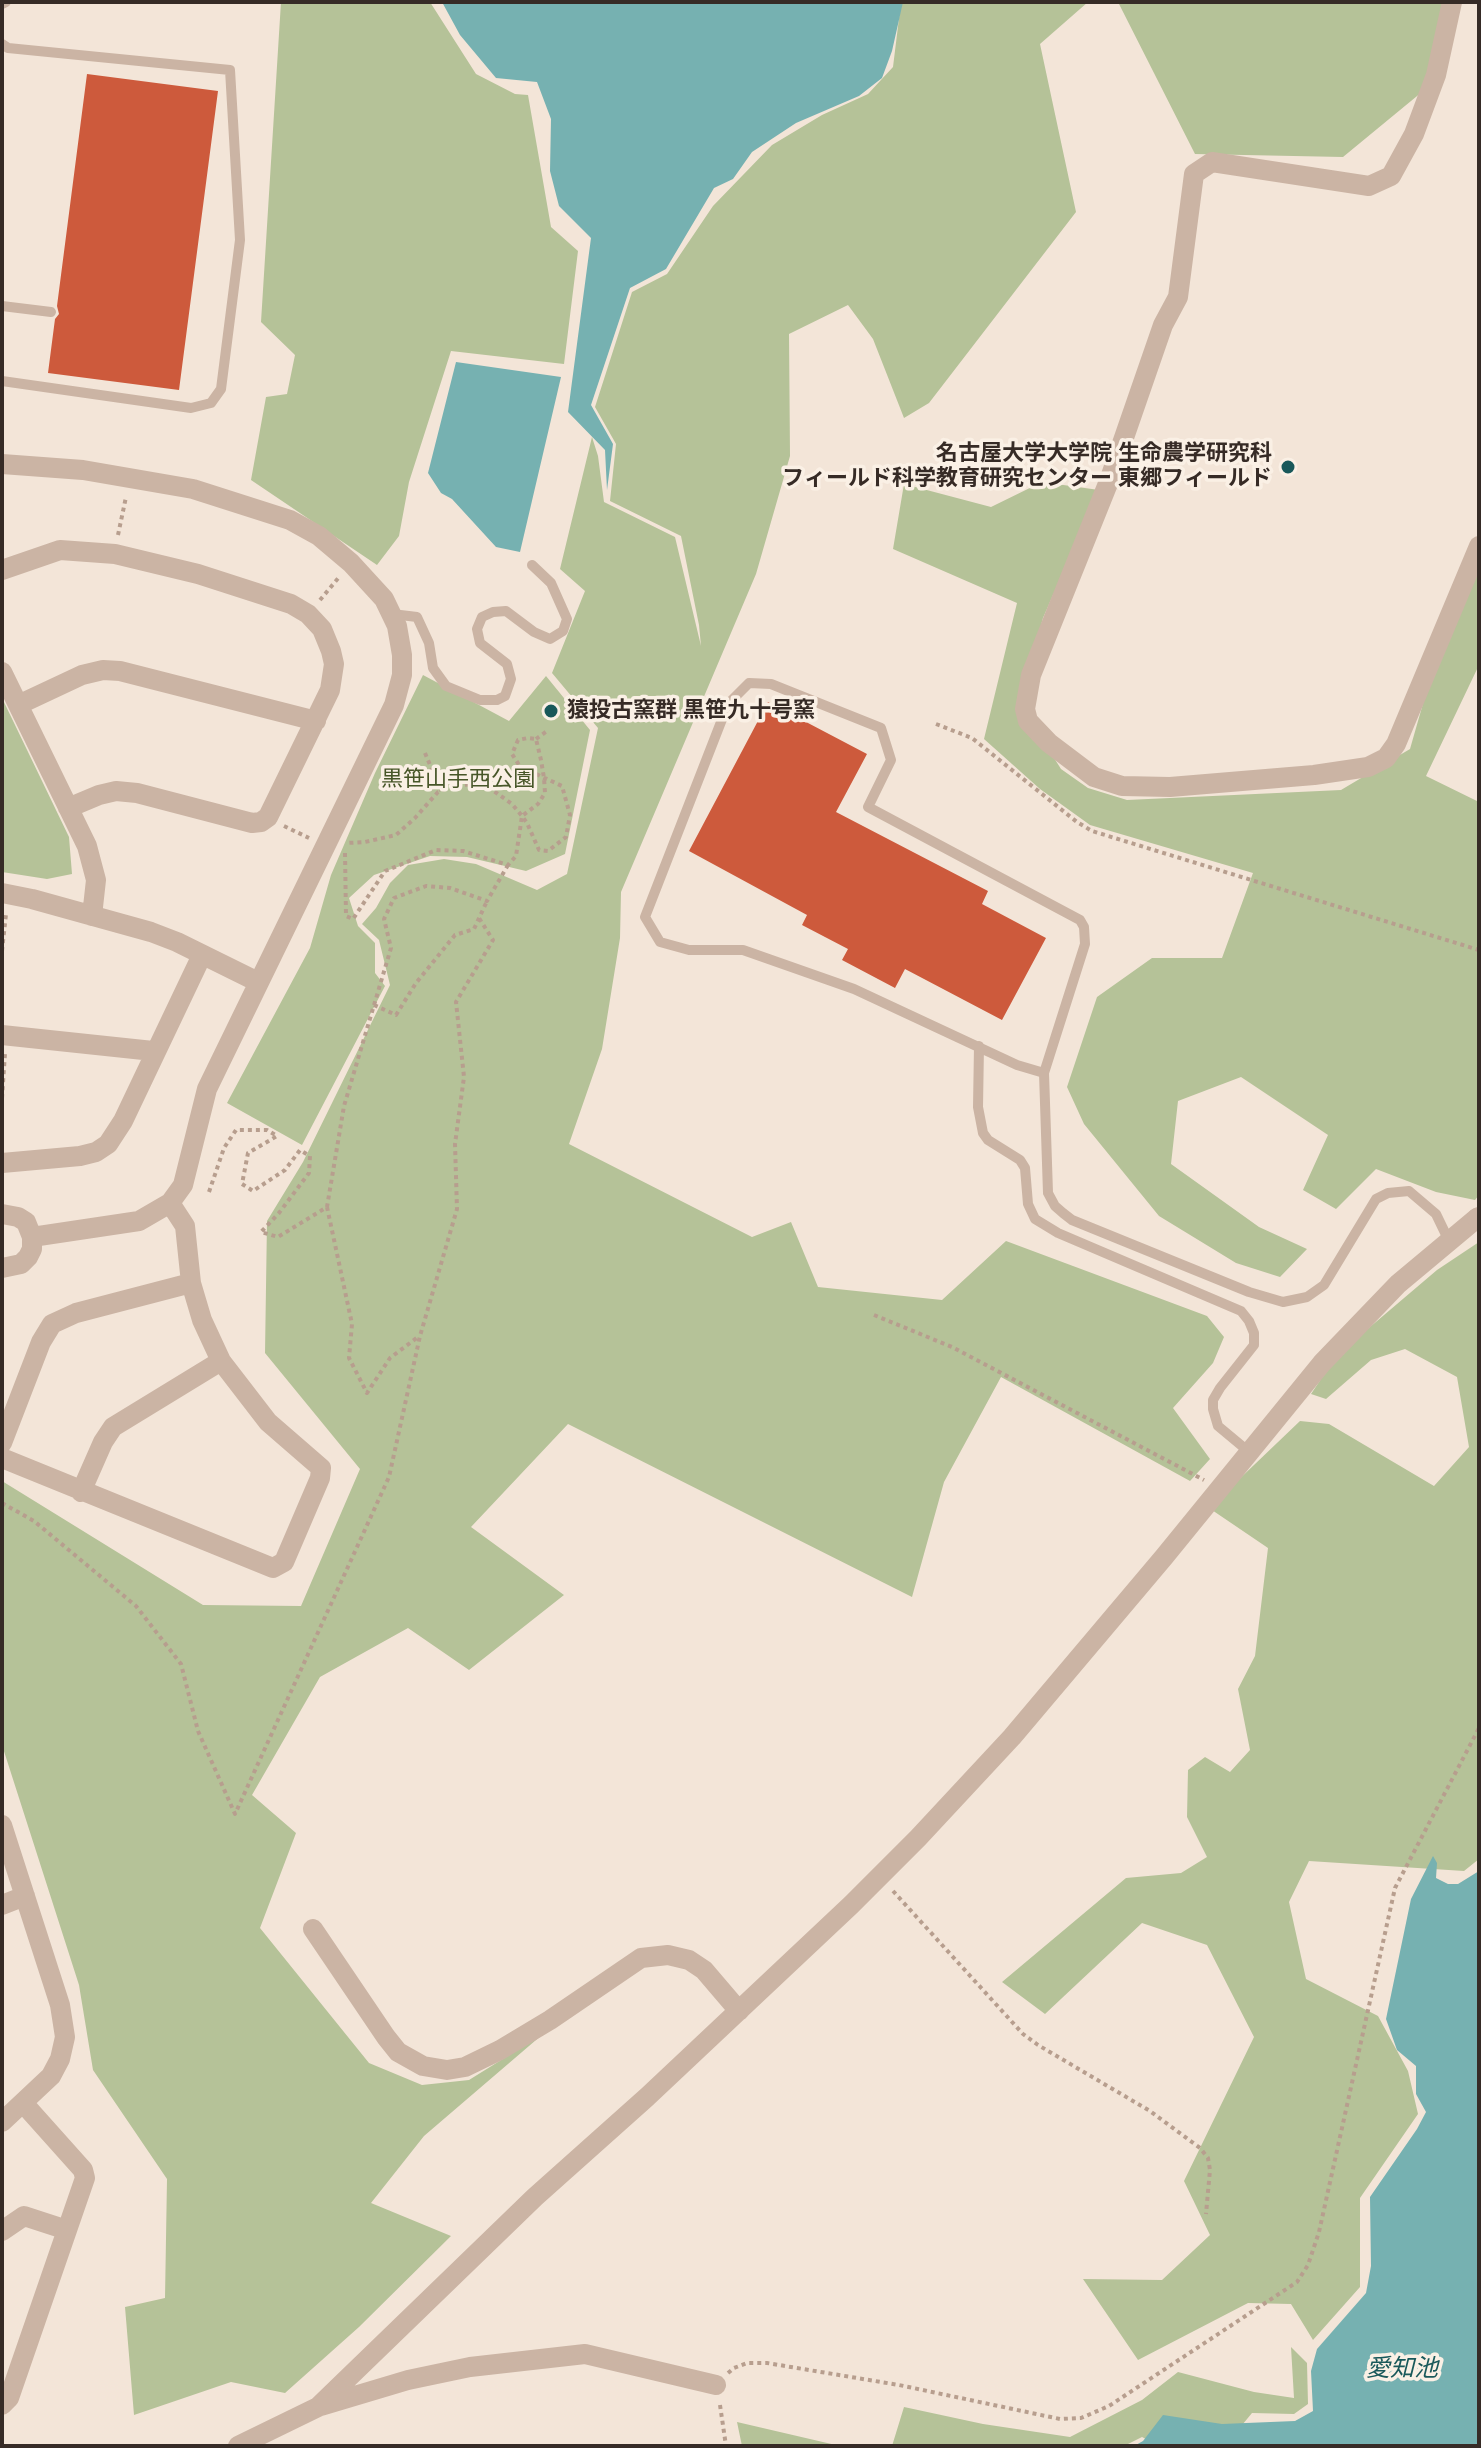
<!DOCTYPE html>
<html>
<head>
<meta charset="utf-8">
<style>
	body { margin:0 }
	#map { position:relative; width:1481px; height:2448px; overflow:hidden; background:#f3e5d8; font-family:Arial,sans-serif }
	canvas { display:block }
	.frame { position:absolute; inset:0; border:4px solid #362b26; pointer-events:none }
</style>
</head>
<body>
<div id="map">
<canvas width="1481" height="2448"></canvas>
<div class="frame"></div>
</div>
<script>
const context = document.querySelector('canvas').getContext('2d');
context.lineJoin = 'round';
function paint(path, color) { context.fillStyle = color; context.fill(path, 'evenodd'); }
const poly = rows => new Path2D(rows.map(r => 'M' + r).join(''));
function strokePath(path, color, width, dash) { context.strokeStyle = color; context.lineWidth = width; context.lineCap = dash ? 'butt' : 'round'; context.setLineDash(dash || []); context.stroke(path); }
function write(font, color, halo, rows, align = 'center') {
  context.font = font + ' Arial,"Noto Sans JP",sans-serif'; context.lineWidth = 7; context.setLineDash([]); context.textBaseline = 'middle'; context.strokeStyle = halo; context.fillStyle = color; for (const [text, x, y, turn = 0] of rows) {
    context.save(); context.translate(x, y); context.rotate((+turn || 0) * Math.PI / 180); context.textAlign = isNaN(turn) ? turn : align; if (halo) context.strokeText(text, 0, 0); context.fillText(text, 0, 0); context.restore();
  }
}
paint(poly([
	[281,2,430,2,476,74,515,94,528,95,551,227,578,251,564,364,451,351,409,482,399,536,377,565,251,480,266,397,287,394,295,355,261,322],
	[901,2,1088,2,1040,44,1076,212,929,403,904,418,873,339,848,305,789,334,790,456,756,574,621,892,620,938,602,1049,569,1144,752,1237,791,1222,818,1287,942,1300,1006,1241,1207,1316,1224,1337,1213,1363,1173,1408,1210,1459,1190,1481,1001,1377,944,1482,912,1597,568,1424,471,1527,564,1595,469,1670,408,1628,320,1677,252,1795,296,1833,260,1928,369,2063,422,2085,469,2080,543,2034,424,2136,371,2203,451,2236,359,2327,285,2393,231,2382,134,2415,125,2307,165,2298,167,2179,93,2070,79,1985,2,1745,2,1481,203,1605,301,1606,360,1469,265,1353,267,1221,303,1162,390,985,379,940,362,924,376,908,390,883,408,865,444,859,476,864,537,890,567,874,598,728,552,673,585,591,560,569,592,437,598,456,604,502,675,537,701,646,699,625,681,536,610,501,616,444,595,407,632,292,667,274,713,206,772,145,822,115,868,94,893,67],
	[1118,2,1446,2,1445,73,1343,157,1195,154],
	[1042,482,1099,490,1043,618,1020,704,1061,769,1088,788,1127,800,1341,790,1410,749,1434,665,1479,545,1479,665,1426,776,1479,802,1479,1195,1475,1200,1436,1192,1376,1169,1336,1209,1303,1190,1328,1135,1241,1077,1178,1101,1171,1164,1259,1227,1307,1249,1280,1277,1236,1263,1159,1216,1084,1124,1067,1087,1097,997,1152,958,1222,958,1253,873,1090,825,1040,789,984,739,1017,603,893,549,904,484,991,507],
	[423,675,509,721,546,676,590,730,565,854,526,871,467,857,430,856,374,875,349,898,358,926,375,943,375,973,385,986,302,1145,227,1103,310,948,331,875,375,773],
	[2,698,69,837,72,874,47,879,2,872],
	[1479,1242,1479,1859,1464,1871,1309,1861,1289,1902,1306,1979,1378,2016,1408,2071,1418,2114,1360,2198,1360,2287,1313,2340,1291,2304,1248,2303,1138,2360,1083,2279,1162,2280,1210,2235,1184,2181,1254,2037,1207,1945,1142,1923,1045,2014,1002,1982,1126,1878,1181,1873,1207,1857,1187,1817,1188,1770,1205,1757,1230,1772,1250,1750,1238,1689,1255,1656,1268,1548,1209,1508,1300,1421,1329,1424,1434,1486,1469,1447,1457,1377,1405,1349,1371,1360,1326,1399,1311,1394,1337,1355,1437,1270],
	[1291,2347,1307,2363,1308,2404,1294,2414,1252,2413,1228,2442,1160,2446,1142,2437,1124,2446,892,2446,904,2407,983,2424,1070,2437,1142,2400,1178,2372,1254,2392,1294,2398],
	[737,2422,840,2446,742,2446]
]), '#b5c298');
paint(poly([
	[442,2,903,2,892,51,882,78,859,96,796,123,752,152,733,179,714,188,666,269,630,288,591,405,613,444,607,490,605,450,568,412,591,238,559,206,550,171,551,119,537,82,496,78,460,35],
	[456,362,561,377,520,552,496,547,452,499,441,493,428,473],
	[1433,1856,1437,1863,1436,1878,1448,1884,1458,1884,1479,1871,1479,2446,1134,2446,1143,2441,1163,2415,1222,2424,1295,2421,1313,2411,1311,2371,1317,2349,1366,2293,1371,2266,1370,2197,1417,2129,1426,2112,1416,2094,1416,2066,1397,2050,1386,2019,1411,1899]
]), '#76b1b1');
paint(poly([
	[87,74,218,91,179,390,48,373,55,319,59,314,57,306],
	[768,702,867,754,836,812,988,891,982,904,1046,938,1002,1020,905,969,895,988,842,960,848,949,802,925,807,915,689,851]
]), '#cd5a3c');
strokePath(poly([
	[118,535,126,497],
	[320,600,340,576],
	[936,724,972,738,1077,822,1092,831,1479,950],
	[536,739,547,731],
	[425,753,441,791],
	[284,826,309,838],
	[345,853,346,916,353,919,385,871,436,850,463,851,508,865,516,856,522,816,538,804,545,793,544,778,541,760,536,739,528,738,518,740,512,754,519,765,544,778,547,779,562,786,570,815,566,837,548,851,539,850,527,823,522,816,512,804,484,784,454,785,438,792,415,818,396,835,365,842,347,843],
	[2,951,6,914],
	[374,1005,396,1015,416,983,455,935,474,929,487,901],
	[2,1098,5,1053],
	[209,1192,224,1148,236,1130,267,1130,277,1136,248,1153,242,1184,253,1191,285,1170,300,1150,310,1156,309,1173,279,1213,261,1232,278,1237,327,1207,344,1106,391,948,384,919,394,898,426,886,450,888,487,901,508,865],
	[327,1207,352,1324,349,1358,367,1393,390,1358,418,1337],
	[874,1315,952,1347,1204,1480],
	[2,1503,34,1521,136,1606,181,1664,198,1731,235,1814,389,1477,420,1336,457,1209,455,1144,464,1077,456,1002,493,940,479,918],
	[893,1891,1023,2034,1038,2045,1150,2111,1200,2148,1208,2158,1210,2170,1206,2214],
	[728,2373,734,2368,747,2363,767,2363,899,2385,1060,2419,1081,2418,1109,2406,1297,2282,1308,2265,1319,2232,1395,1888,1479,1728],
	[720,2405,726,2446]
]), '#b79e8e', 4, [4, 4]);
strokePath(poly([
	[2,4,6,2],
	[2,44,8,48,230,70,240,240,221,389,211,403,191,408,2,381],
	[2,306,51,312],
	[392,614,417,617,429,643,433,668,446,686,480,700,497,700,505,696,511,679,507,664,480,643,477,629,482,617,493,612,506,611,534,632,550,639,563,631,567,619,551,583,532,565],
	[979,1046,978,1107,983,1133,988,1140,1020,1160,1025,1168,1028,1204,1035,1219,1058,1233,1241,1311,1249,1321,1254,1333,1254,1345,1220,1388,1213,1400,1213,1409,1218,1426,1248,1451],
	[1044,1073,1017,1065,854,989,743,950,689,950,660,942,645,917,728,704,749,683,771,684,881,728,891,760,868,807,1080,920,1084,927,1085,944,1044,1073,1048,1193,1055,1206,1063,1213,1072,1220,1249,1292,1283,1302,1307,1297,1324,1285,1376,1199,1388,1193,1409,1191,1436,1214,1449,1241]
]), '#cbb4a4', 10);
strokePath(poly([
	[1452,2,1436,75,1414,134,1391,176,1369,186,1212,162,1194,174,1178,297,1163,325,1109,481,1031,675,1025,709,1028,721,1049,743,1094,777,1122,786,1170,787,1314,775,1368,767,1386,758,1396,744,1479,546],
	[2,464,83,470,193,489,290,520,319,536,351,563,384,599,397,626,402,655,402,675,394,705,207,1089,183,1185,170,1203,139,1221,32,1237],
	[2,570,60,550,115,554,198,574,291,604,308,614,322,629,331,651,334,664,330,690,268,817,261,822,252,823,137,793,116,791,99,795,68,808],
	[2,672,87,846,96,880,92,916],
	[18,705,82,675,103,670,120,671,316,721],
	[2,893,32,899,151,932,177,942,258,982],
	[2,1035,153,1051],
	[2,1163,80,1156,96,1152,108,1144,123,1121,202,955],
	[2,1214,18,1217,26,1222,32,1237,32,1249,28,1257,21,1264,2,1268],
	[2,1443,41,1342,52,1324,76,1313,191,1283],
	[2,1458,273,1568,284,1562,320,1478,321,1468,268,1422,221,1361,202,1320,191,1283,185,1226,170,1203],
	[81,1492,103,1442,113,1427,221,1361],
	[2,1825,60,2005,65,2037,60,2059,51,2076,2,2122],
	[2,1905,25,1896],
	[313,1929,386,2037,398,2052,423,2066,447,2070,465,2067,500,2050,550,2020,641,1958,668,1955,689,1960,704,1970,739,2011],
	[2,2231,24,2216,67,2230],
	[2,2405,9,2398,85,2178,83,2170,24,2104],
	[321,2406,408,2380,470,2367,585,2354,716,2385],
	[238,2446,318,2407,535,2197,647,2097,851,1905,918,1838,1012,1737,1164,1557,1322,1363,1398,1284,1477,1218]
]), '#cbb4a4', 20);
strokePath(poly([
	[1477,1218,1479,1217]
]), '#cbb4a4', 20);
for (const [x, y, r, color] of [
	[1288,467,8,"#19585a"],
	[551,711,8,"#19585a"]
]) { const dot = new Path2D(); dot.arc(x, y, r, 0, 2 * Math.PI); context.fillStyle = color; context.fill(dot); strokePath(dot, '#faf0e5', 3); }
write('bold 22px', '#362b26', '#faf0e5', [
	["名古屋大学大学院 生命農学研究科",1272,454],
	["フィールド科学教育研究センター 東郷フィールド",1272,479],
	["猿投古窯群 黒笹九十号窯",567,711,"left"]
], 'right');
write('22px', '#475628', '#faf0e5', [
	["黒笹山手西公園",458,780]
]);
write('italic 24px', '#19585a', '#faf0e5', [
	["愛知池",1402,2369]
]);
</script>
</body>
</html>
